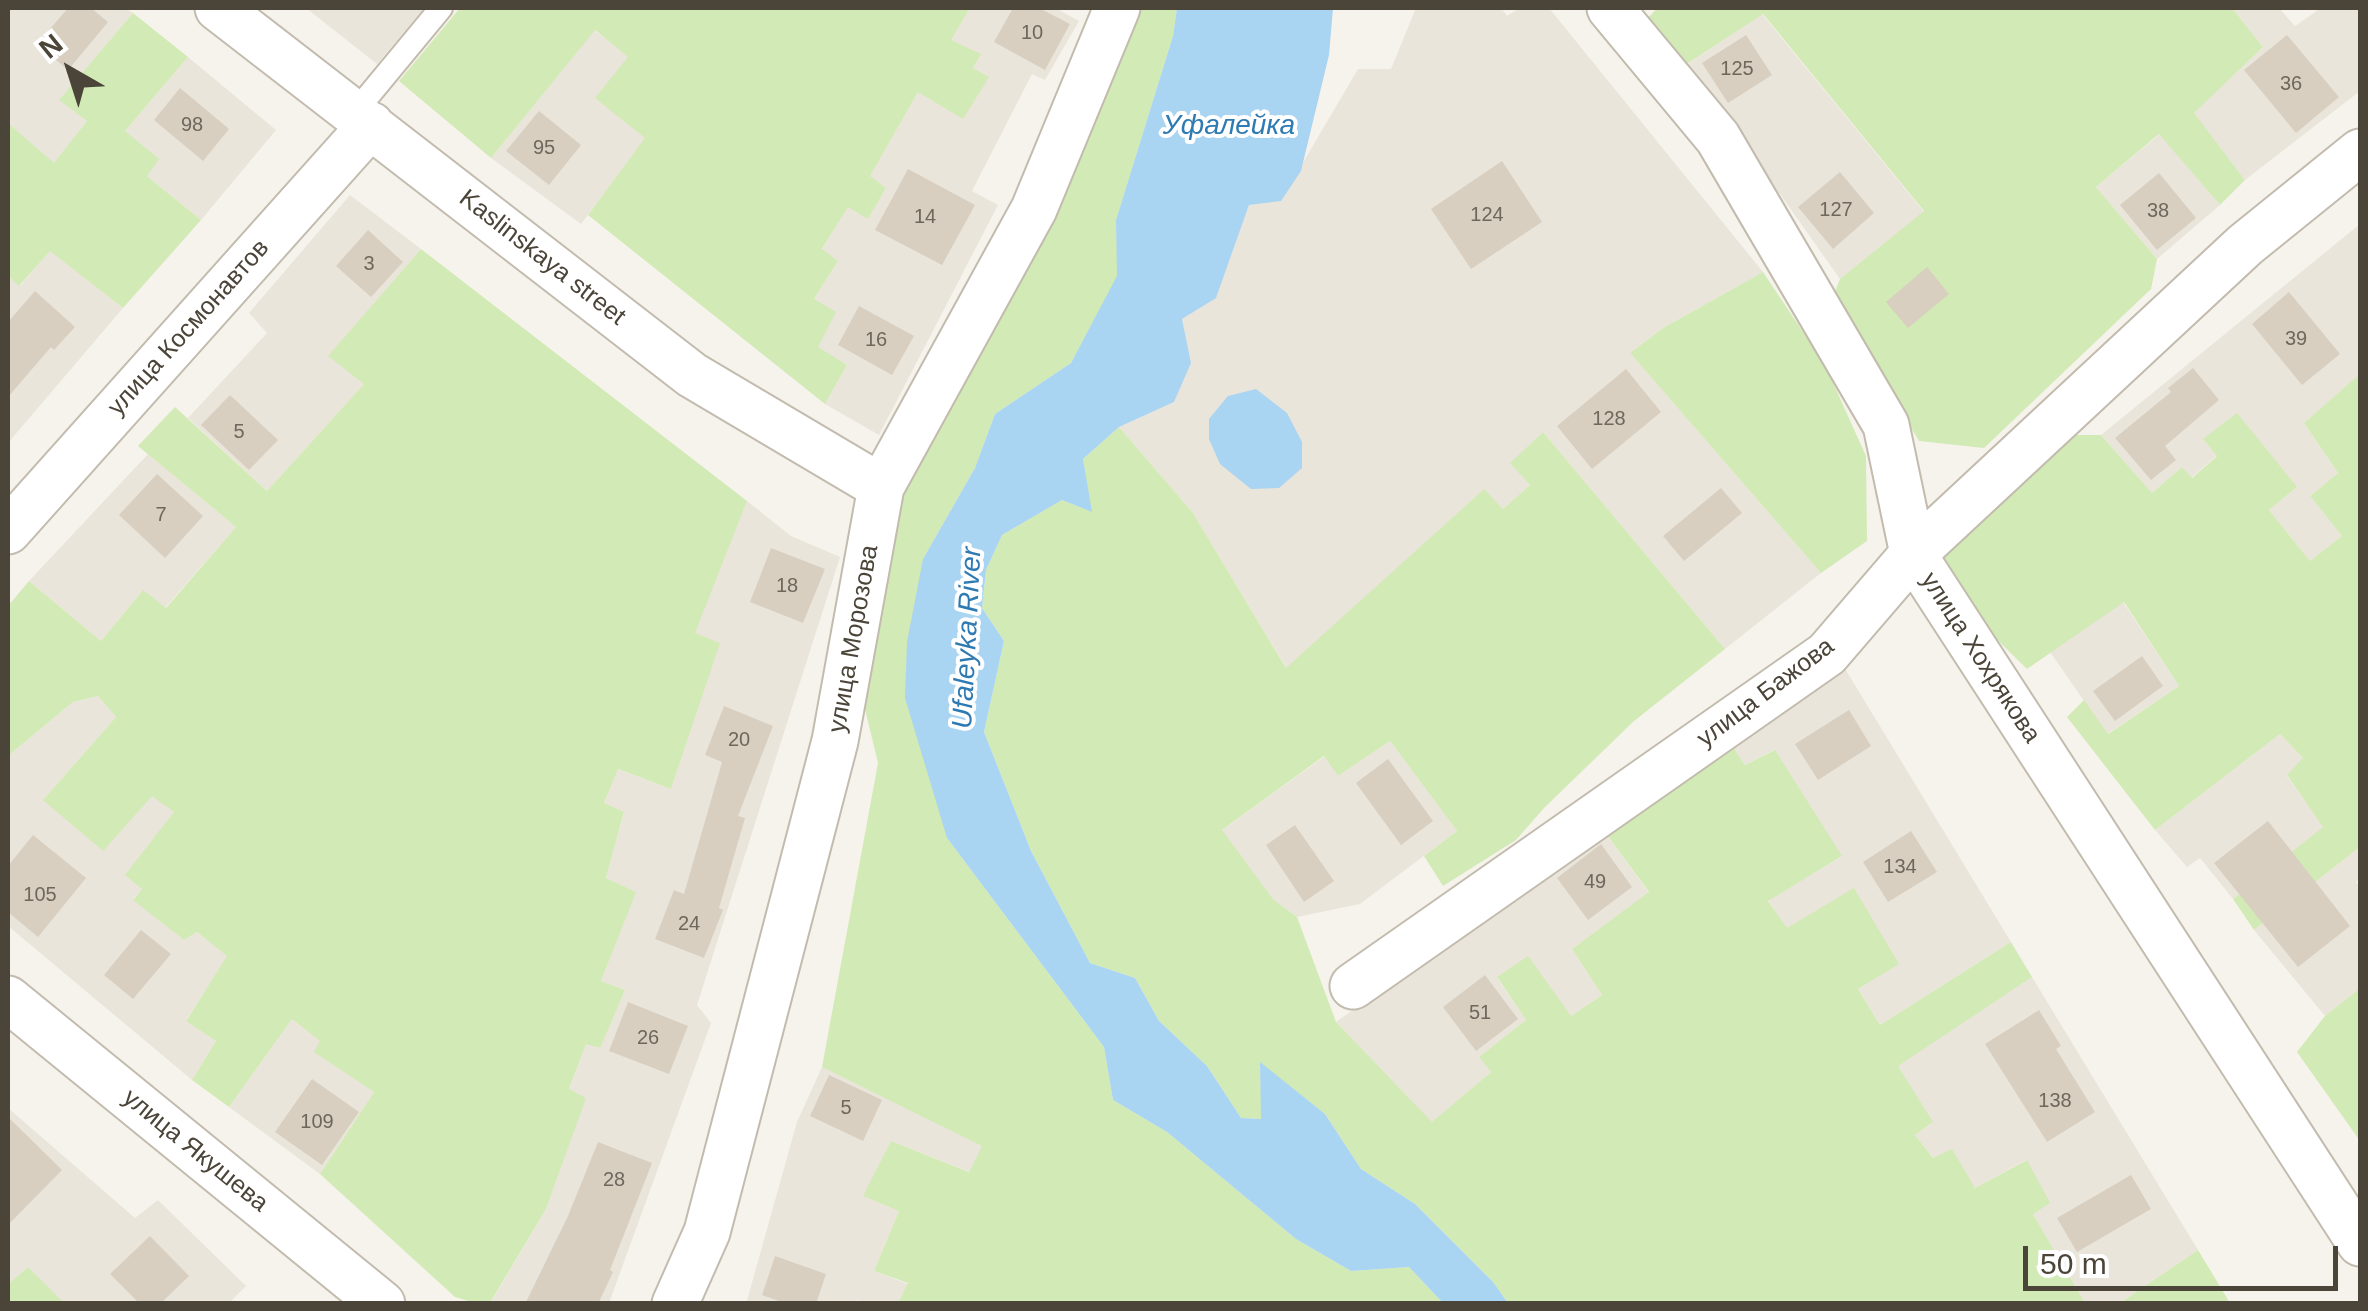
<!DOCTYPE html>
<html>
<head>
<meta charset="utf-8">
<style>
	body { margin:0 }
	#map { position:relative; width:2368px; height:1311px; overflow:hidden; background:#f6f3ec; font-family:Arial,sans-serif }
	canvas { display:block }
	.frame { position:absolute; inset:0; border:10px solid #4b4439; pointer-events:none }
	.north { position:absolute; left:20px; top:20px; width:100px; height:100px; -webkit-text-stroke:8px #fff; paint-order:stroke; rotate:321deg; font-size:28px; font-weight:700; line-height:40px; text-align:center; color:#4b4439 }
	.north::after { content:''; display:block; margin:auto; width:35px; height:45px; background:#4b4439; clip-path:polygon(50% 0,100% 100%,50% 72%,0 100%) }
	.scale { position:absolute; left:2023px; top:1246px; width:315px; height:45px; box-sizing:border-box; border:5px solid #4b4439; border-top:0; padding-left:12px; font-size:30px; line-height:35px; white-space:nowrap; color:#4b4439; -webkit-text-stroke:8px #fff; paint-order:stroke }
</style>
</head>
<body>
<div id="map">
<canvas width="2368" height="1311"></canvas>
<div class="frame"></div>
<div class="north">N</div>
<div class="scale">50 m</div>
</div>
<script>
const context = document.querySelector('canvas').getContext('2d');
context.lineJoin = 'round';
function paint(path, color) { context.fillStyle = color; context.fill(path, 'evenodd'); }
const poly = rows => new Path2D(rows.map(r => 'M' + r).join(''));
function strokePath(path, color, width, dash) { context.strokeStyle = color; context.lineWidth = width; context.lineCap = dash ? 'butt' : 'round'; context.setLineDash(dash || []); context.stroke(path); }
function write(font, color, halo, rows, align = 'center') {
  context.font = font + ' Arial,sans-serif'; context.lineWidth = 8; context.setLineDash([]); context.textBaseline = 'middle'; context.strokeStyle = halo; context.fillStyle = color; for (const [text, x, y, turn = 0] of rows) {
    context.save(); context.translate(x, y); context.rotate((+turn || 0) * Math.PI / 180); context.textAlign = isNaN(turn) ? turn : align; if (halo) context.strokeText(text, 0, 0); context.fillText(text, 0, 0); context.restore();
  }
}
paint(poly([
	[8,8,125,8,133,13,60,99,87,121,54,164,8,123],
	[306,8,424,8,377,64],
	[970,8,1055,8,1079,21,1045,80,1032,74,972,191,998,205,879,435,825,404,847,365,818,348,814,299,838,261,822,250,848,206,868,218,886,188,869,177,918,92,988,77,973,68,980,54,950,40],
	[1416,8,1501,8,1507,16,1520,8,1549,8,1763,272,1663,328,1630,353,1821,573,1725,649,1543,432,1511,463,1530,485,1503,509,1483,490,1287,669,1193,513,1119,427,1174,402,1190,363,1182,319,1216,297,1249,205,1281,200,1358,69,1391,69],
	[2232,8,2279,8,2295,26,2321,8,2360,8,2360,91,2245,180,2193,113,2263,47],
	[1762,14,1924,212,1840,279,1688,64],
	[594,30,629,57,646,138,581,224,491,158],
	[188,57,276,130,201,220,146,175,125,131],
	[2160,134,2220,205,2157,259,2096,187],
	[350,195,421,249,329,356,365,383,267,491,188,418,267,333,249,313],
	[2360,224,2360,375,2304,423,2338,473,2310,496,2342,536,2310,561,2269,510,2297,487,2203,439,2217,455,2191,478,2182,467,2152,493,2101,435],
	[50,250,123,308,8,443,8,276,20,286],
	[148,454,236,527,165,608,142,591,101,641,29,581],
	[747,501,791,536,840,557,697,1005,711,1023,609,1303,490,1304,546,1209,585,1098,569,1090,586,1043,599,1048,625,990,601,981,635,892,606,878,624,813,604,804,617,769,671,789,719,643,694,633],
	[2123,602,2179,686,2107,734,2050,652],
	[1844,667,2011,942,1880,1025,1858,989,1899,963,1786,928,1768,900,1841,857,1774,750,1745,765,1728,739],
	[98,696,116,717,43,800,153,795,174,812,142,889,133,899,184,940,197,932,228,956,186,1020,216,1041,192,1080,8,926,8,756,73,702],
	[2280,734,2304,759,2287,776,2324,827,2233,899,2200,858,2187,867,2155,830],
	[1390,741,1457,831,1360,904,1297,917,1273,899,1221,831,1325,756,1338,776],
	[1604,831,1649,893,1572,949,1602,995,1571,1016,1497,978,1526,1020,1480,1057,1491,1072,1432,1123,1336,1022],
	[2360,847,2360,878,2356,882,2360,888,2360,988,2325,1016,2254,930],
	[2032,977,2198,1250,2120,1303,2085,1303,2033,1214,2026,1160,1975,1188,1934,1159,1915,1135,1932,1123,1897,1065],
	[292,1019,321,1041,315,1052,374,1092,320,1174,229,1107],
	[822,1067,983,1145,970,1172,891,1141,864,1196,899,1211,874,1271,908,1284,898,1303,868,1303,857,1300,855,1304,746,1304,797,1122],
	[8,1108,135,1218,158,1200,246,1286,229,1303,64,1304,28,1267,8,1284]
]), '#eae5da');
paint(poly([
	[460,8,970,8,951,40,981,54,973,68,989,77,963,119,918,92,870,176,886,188,868,219,848,207,822,249,838,261,814,299,836,312,818,347,847,365,825,404,588,215,645,138,595,98,628,57,595,30,491,158,399,81],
	[1131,8,1177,8,1173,36,1116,220,1118,276,1071,363,995,414,975,468,923,559,947,838,1104,1047,1113,1100,1167,1132,1296,1239,1351,1271,1409,1267,1443,1303,898,1303,908,1283,874,1271,899,1211,863,1196,891,1141,969,1172,982,1146,822,1067,878,763,864,705,894,495],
	[1657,8,2232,8,2263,47,2194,113,2245,180,2220,205,2159,134,2096,187,2157,259,2151,289,1984,448,1919,441,1833,297,1840,279,1924,211,1763,14,1687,64,1648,18],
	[133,13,188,57,125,131,159,159,147,176,201,220,123,308,50,251,19,286,8,276,8,123,54,163,87,121,59,100],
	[421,249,747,501,695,633,720,643,671,789,618,769,604,803,624,812,606,878,636,892,601,981,625,990,600,1048,586,1044,569,1089,586,1098,546,1209,490,1303,475,1303,455,1297,320,1174,374,1092,314,1052,320,1041,292,1019,229,1107,192,1080,216,1041,186,1021,227,956,197,932,184,940,133,900,142,889,125,875,174,812,152,796,103,851,43,800,116,717,98,696,73,702,8,756,8,606,29,581,101,641,143,590,166,608,236,527,138,446,175,407,267,491,364,384,328,356],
	[1763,272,1825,365,1866,456,1867,541,1821,573,1630,353,1663,328],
	[2360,374,2360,847,2254,930,2233,899,2323,827,2287,775,2303,758,2280,734,2155,830,2067,717,2084,700,2108,734,2179,686,2124,602,2027,669,1975,618,1942,555,2073,435,2101,435,2152,493,2182,467,2192,478,2217,456,2203,439,2237,413,2297,487,2269,510,2310,561,2342,536,2310,496,2338,473,2304,423],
	[1119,427,1193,513,1286,668,1484,489,1503,509,1530,485,1510,463,1543,432,1725,649,1634,721,1544,808,1516,840,1443,886,1424,856,1457,831,1390,741,1338,776,1324,756,1222,830,1273,899,1297,917,1336,1022,1432,1122,1491,1072,1479,1057,1526,1020,1497,977,1528,956,1571,1016,1602,995,1572,949,1649,892,1604,831,1728,739,1745,765,1775,750,1842,856,1768,901,1787,928,1854,888,1899,964,1858,989,1880,1025,2011,942,2032,977,1898,1066,1933,1122,1915,1135,1933,1158,1952,1149,1975,1188,2027,1160,2050,1203,2033,1214,2085,1303,1508,1303,1493,1282,1415,1204,1361,1169,1325,1114,1260,1063,1262,1119,1241,1118,1207,1066,1159,1021,1135,978,1090,963,1031,851,984,732,1004,641,982,608,986,570,1002,535,1062,500,1090,511,1083,459],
	[2360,988,2360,1141,2297,1052,2325,1016],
	[2198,1250,2230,1303,2120,1303],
	[28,1267,64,1303,8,1303,8,1284]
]), '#d2eab5');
paint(poly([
	[1177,8,1333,8,1329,55,1301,171,1281,201,1249,205,1216,298,1182,319,1191,363,1174,402,1119,427,1083,459,1092,512,1062,500,1002,535,986,570,982,608,1004,641,984,732,1031,851,1090,963,1135,978,1159,1021,1207,1066,1241,1118,1261,1119,1260,1062,1325,1114,1361,1169,1415,1204,1493,1282,1508,1303,1443,1303,1409,1267,1351,1271,1296,1239,1167,1132,1113,1100,1104,1047,947,838,905,698,907,642,923,559,975,468,995,414,1071,363,1117,276,1116,220,1173,36],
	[1256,389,1287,413,1302,442,1302,468,1279,488,1251,489,1220,464,1209,439,1209,419,1228,396]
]), '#a9d4f2');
paint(poly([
	[68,8,91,8,108,22,68,70,37,44],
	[1013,8,1039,8,1070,24,1045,70,994,42],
	[1746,35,1772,75,1728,103,1702,63],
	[2287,35,2339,97,2296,133,2244,70],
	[180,88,229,129,203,161,154,120],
	[539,111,581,145,549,185,506,151],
	[1502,161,1542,222,1471,269,1431,209],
	[908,169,975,205,942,265,875,230],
	[1840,172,1874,213,1833,249,1798,207],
	[2159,173,2196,218,2157,250,2120,205],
	[368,230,403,262,371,297,336,266],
	[1927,267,1949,294,1908,328,1886,302],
	[35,291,75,327,54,350,51,347,8,397,8,322],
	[2289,292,2340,354,2302,385,2252,324],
	[859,306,914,336,892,375,838,345],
	[2193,368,2219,400,2165,446,2176,460,2151,480,2115,438,2171,392,2168,388],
	[1626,369,1661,412,1592,469,1557,426],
	[230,395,278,440,249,470,201,425],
	[157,474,203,516,165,558,119,515],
	[1721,488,1742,513,1684,561,1663,536],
	[771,548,825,569,803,623,750,602],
	[2142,656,2163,686,2115,721,2093,691],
	[724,706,773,726,738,816,745,818,719,908,723,910,704,958,655,939,674,890,684,894,722,762,705,755],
	[1849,710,1871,746,1818,780,1795,744],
	[1388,759,1433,821,1401,845,1356,783],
	[2268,821,2350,926,2298,967,2214,863],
	[1295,825,1334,881,1304,902,1266,845],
	[1911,831,1937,872,1888,902,1863,862],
	[33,835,86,878,38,937,8,912,8,866],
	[1601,844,1632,887,1588,920,1557,878],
	[141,930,171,954,133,999,104,975],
	[1485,975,1518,1019,1476,1051,1443,1007],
	[628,1002,688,1026,669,1074,609,1051],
	[2039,1010,2061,1046,2056,1049,2095,1112,2047,1142,1985,1044],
	[829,1075,882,1100,863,1141,810,1116],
	[312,1079,359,1112,322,1165,275,1132],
	[8,1117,62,1170,8,1225],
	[598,1142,652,1163,610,1270,613,1272,598,1304,525,1304,568,1216],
	[2131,1175,2151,1209,2077,1252,2057,1218],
	[150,1236,189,1276,160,1304,140,1304,110,1274],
	[775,1256,826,1274,816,1304,787,1304,762,1295]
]), '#d8cfc1');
const service = poly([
	[355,112,441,8]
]);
const minor = poly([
	[218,8,692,375,881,487],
	[1610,8,1718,138,1886,425,1913,554,2360,1243],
	[8,531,371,125],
	[1353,986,1827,654,1913,554,2245,245,2360,152],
	[8,999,382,1304],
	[675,1304,707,1232,835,741,881,487,1034,209,1117,8]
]);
strokePath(service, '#c2bbae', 26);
strokePath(minor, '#c2bbae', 49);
strokePath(service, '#fff', 22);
strokePath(minor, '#fff', 45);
write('20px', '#6e675b', null, [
	["10",1032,33],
	["125",1737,69],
	["36",2291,84],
	["98",192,125],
	["95",544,148],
	["127",1836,210],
	["38",2158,211],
	["124",1487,215],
	["14",925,217],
	["3",369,264],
	["39",2296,339],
	["16",876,340],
	["128",1609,419],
	["5",239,432],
	["7",161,515],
	["18",787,586],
	["20",739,740],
	["134",1900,867],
	["49",1595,882],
	["105",40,895],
	["24",689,924],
	["51",1480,1013],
	["26",648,1038],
	["138",2055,1101],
	["5",846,1108],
	["109",317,1122],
	["28",614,1180]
]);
write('25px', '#4b4439', '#fff', [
	["Kaslinskaya street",542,258,38],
	["улица Космонавтов",189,328,-48],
	["улица Морозова",854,639,-80],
	["улица Хохрякова",1980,658,57],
	["улица Бажова",1766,693,-37],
	["улица Якушева",195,1151,39]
]);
write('italic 28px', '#2e7ab2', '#fff', [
	["Уфалейка",1229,126],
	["Ufaleyka River",968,638,-87]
]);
</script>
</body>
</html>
